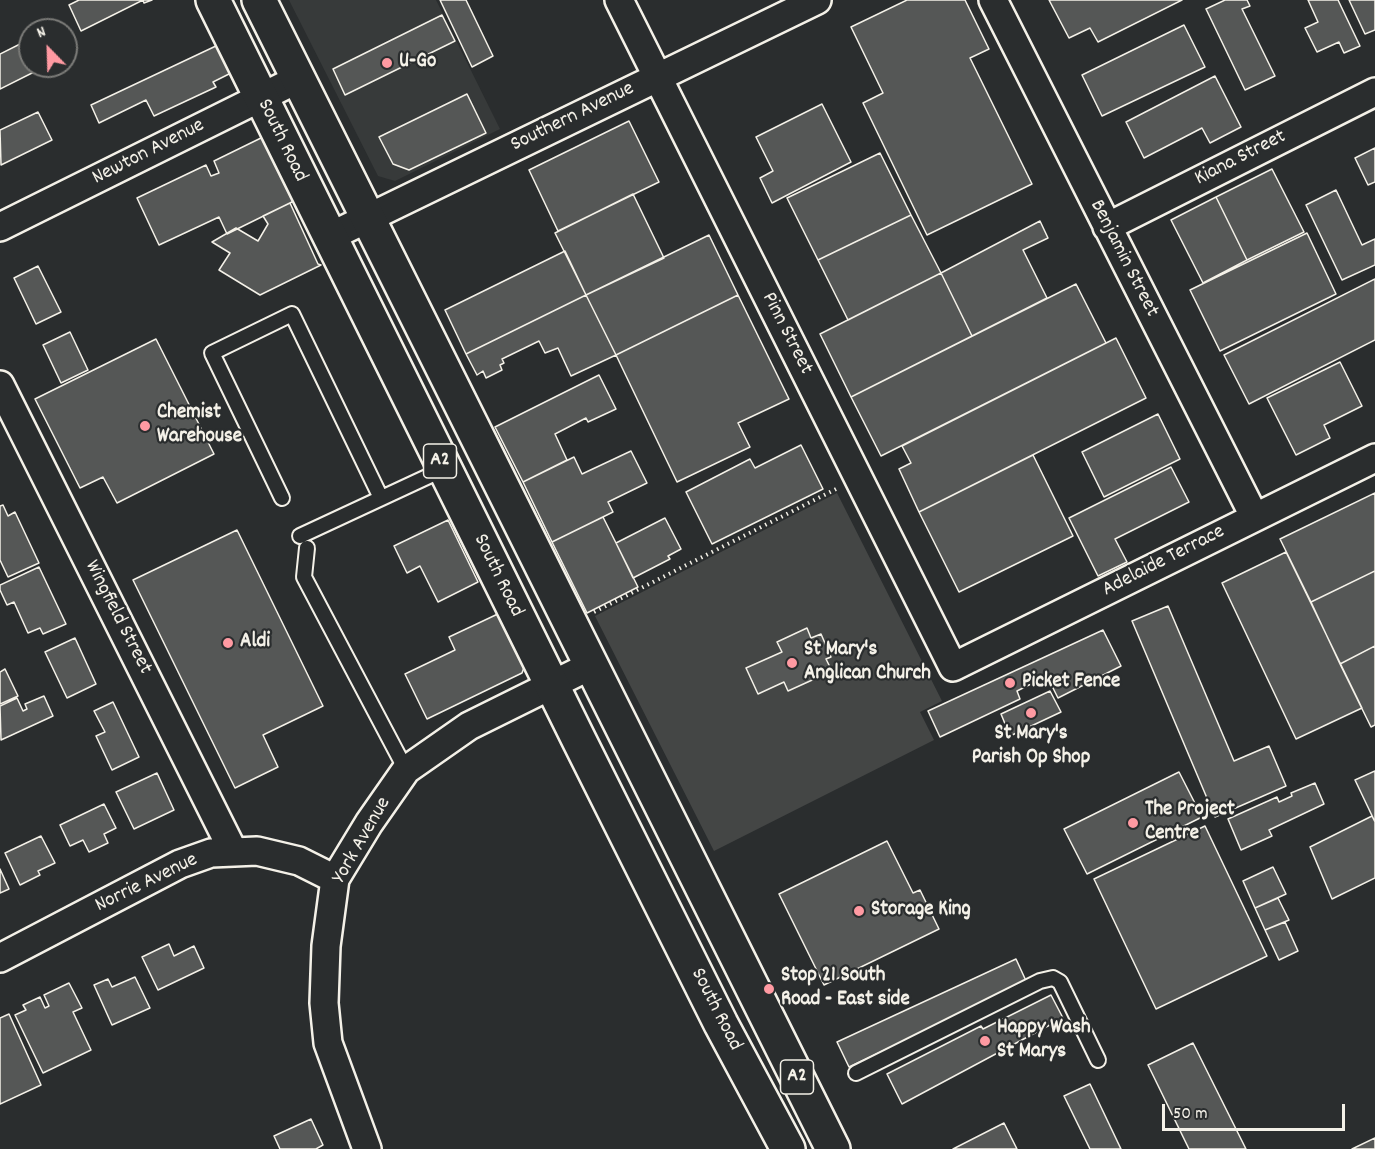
<!DOCTYPE html>
<html>
<head>
<meta charset="utf-8">
<style>
	body { margin:0 }
	#map { position:relative; width:1375px; height:1149px; overflow:hidden; background:#2a2d2e; font-family:Dekko,sans-serif }
	canvas { display:block }
	.north { position:absolute; left:18px; top:18px; width:60px; height:60px; box-sizing:border-box; background:#2a2d2e; border:2px solid #7b7b78; border-radius:50%; rotate:337deg; font-size:16px; font-weight:700; line-height:24px; text-align:center; color:#f4f1e8 }
	.north::after { content:''; display:block; margin:auto; width:21px; height:27px; background:#ff9aa2; clip-path:polygon(50% 0,100% 100%,50% 72%,0 100%) }
	.scale { position:absolute; left:1162px; top:1104px; width:183px; height:27px; box-sizing:border-box; border:3px solid #f4f1e8; border-top:0; padding-left:8px; font-size:18px; line-height:21px; white-space:nowrap; color:#f4f1e8; -webkit-text-stroke:4px #2a2d2e; paint-order:stroke }
</style>
</head>
<body>
<div id="map">
<canvas width="1375" height="1149"></canvas>
<div class="north">N</div>
<div class="scale">50 m</div>
</div>
<script>
const context = document.querySelector('canvas').getContext('2d');
context.lineJoin = 'round';
function paint(path, color) { context.fillStyle = color; context.fill(path, 'evenodd'); }
const poly = rows => new Path2D(rows.map(r => 'M' + r).join(''));
function strokePath(path, color, width, dash) { context.strokeStyle = color; context.lineWidth = width; context.lineCap = dash ? 'butt' : 'round'; context.setLineDash(dash || []); context.stroke(path); }
function write(font, color, halo, rows, align = 'center') {
  context.font = font + ' Dekko,sans-serif'; context.lineWidth = 4.5; context.setLineDash([]); context.textBaseline = 'middle'; context.strokeStyle = halo; context.fillStyle = color; for (const [text, x, y, turn = 0] of rows) {
    context.save(); context.translate(x, y); context.rotate((+turn || 0) * Math.PI / 180); context.textAlign = isNaN(turn) ? turn : align; if (halo) context.strokeText(text, 0, 0); context.fillText(text, 0, 0); context.restore();
  }
}
paint(poly([
	[289,0,436,0,500,129,395,181,378,176]
]), '#373a3a');
paint(poly([
	[837,493,942,701,920,712,934,740,714,851,595,616]
]), '#444645');
const building = poly([
	[79,0,152,0,144,3,143,0,81,31,69,5,79,0],
	[440,0,466,0,493,56,472,67,440,0],
	[907,0,965,0,989,49,970,58,1032,184,927,235,863,103,883,93,851,27,907,0],
	[1049,0,1182,0,1098,42,1090,28,1069,38,1049,0],
	[1225,0,1247,0,1250,6,1242,9,1275,76,1245,90,1206,9,1225,0],
	[1308,0,1338,0,1360,46,1344,53,1339,42,1317,52,1305,28,1318,22,1308,0],
	[1349,0,1375,0,1375,30,1365,34,1349,0],
	[442,15,455,41,345,95,333,69,442,15],
	[1184,25,1205,67,1102,116,1082,75,1184,25],
	[28,40,30,66,42,68,0,89,0,54,28,40],
	[218,45,237,70,213,82,216,87,154,116,146,100,99,123,91,105,218,45],
	[1215,76,1241,127,1210,143,1202,128,1144,158,1126,122,1215,76],
	[467,94,486,133,409,170,393,164,379,137,467,94],
	[822,104,851,162,772,203,760,178,773,171,756,137,822,104],
	[38,112,52,140,1,165,0,130,38,112],
	[629,121,659,182,558,231,529,170,629,121],
	[263,137,300,198,227,234,219,217,159,245,137,198,206,165,211,176,219,173,214,161,263,137],
	[1375,148,1375,182,1368,185,1355,158,1375,148],
	[880,153,911,215,818,260,787,198,880,153],
	[1272,169,1304,232,1247,260,1216,197,1272,169],
	[1336,190,1362,245,1375,239,1375,265,1342,280,1306,205,1336,190],
	[633,194,664,258,586,295,555,233,633,194],
	[1216,197,1247,260,1203,283,1171,220,1216,197],
	[290,203,318,264,321,265,260,295,219,270,230,253,212,242,236,228,258,241,268,224,263,216,290,203],
	[911,215,941,273,848,320,818,260,911,215],
	[1040,221,1048,238,1023,250,1047,298,972,336,941,273,1040,221],
	[1307,233,1336,294,1220,351,1190,290,1307,233],
	[709,235,738,295,616,355,586,295,709,235],
	[565,251,586,295,466,354,445,310,565,251],
	[38,266,61,312,36,324,14,278,38,266],
	[941,273,972,336,851,397,820,334,941,273],
	[1375,279,1375,340,1249,404,1224,355,1375,279],
	[1076,284,1106,343,881,456,851,397,1076,284],
	[586,295,616,355,571,376,558,348,545,353,539,341,502,359,504,363,500,365,502,370,486,378,483,371,477,375,466,354,586,295],
	[738,295,789,399,738,423,750,447,677,482,616,355,738,295],
	[70,332,88,370,61,383,43,345,70,332],
	[1116,338,1146,398,919,512,899,469,911,463,902,446,1116,338],
	[156,339,214,454,117,503,103,477,80,488,35,399,156,339],
	[1340,362,1362,406,1324,425,1330,438,1296,455,1267,398,1340,362],
	[599,375,616,409,588,422,586,418,555,434,567,460,523,482,495,427,599,375],
	[1158,414,1180,459,1104,497,1082,452,1158,414],
	[801,445,823,489,712,544,686,492,750,459,755,468,801,445],
	[631,451,647,483,608,502,613,512,552,542,523,482,574,457,582,474,631,451],
	[1033,455,1073,536,959,592,919,512,1033,455],
	[1171,467,1189,502,1115,539,1127,562,1098,576,1069,518,1171,467],
	[1375,493,1375,571,1311,602,1280,539,1375,493],
	[3,505,8,516,15,512,39,563,8,577,0,560,0,506,3,505],
	[603,517,638,587,587,613,552,542,603,517],
	[665,518,681,549,668,556,670,559,633,578,616,543,665,518],
	[448,520,478,582,438,602,420,566,407,573,394,546,448,520],
	[237,530,323,706,263,735,278,767,235,788,133,580,237,530],
	[1286,552,1362,708,1296,739,1222,583,1286,552],
	[39,567,66,624,43,634,40,628,28,633,14,602,7,605,0,590,0,585,39,567],
	[1375,571,1375,646,1340,664,1311,602,1375,571],
	[1168,606,1234,761,1269,746,1286,786,1215,817,1132,621,1168,606],
	[502,612,526,662,522,673,427,719,405,674,455,650,449,637,502,612],
	[807,628,811,638,821,634,831,657,826,659,832,671,788,691,784,682,758,694,746,668,782,652,777,642,807,628],
	[1103,630,1121,666,1058,698,1047,676,1017,691,1020,699,940,737,928,711,1103,630],
	[75,638,96,684,67,698,45,652,75,638],
	[1375,646,1375,725,1371,727,1340,664,1375,646],
	[5,669,18,696,0,704,0,672,5,669],
	[1050,691,1061,712,1010,736,1001,714,1050,691],
	[44,696,53,716,1,740,0,706,17,698,23,711,27,709,25,704,44,696],
	[113,702,139,757,112,770,96,736,105,732,94,711,113,702],
	[1375,771,1375,822,1355,780,1375,771],
	[1179,772,1202,817,1087,874,1064,829,1179,772],
	[157,773,174,810,134,829,116,792,157,773],
	[1315,783,1324,804,1269,830,1272,836,1241,850,1228,819,1277,797,1279,802,1292,796,1291,793,1315,783],
	[104,804,116,828,104,834,108,843,89,852,83,840,70,846,60,825,104,804],
	[1372,816,1375,822,1375,878,1332,899,1310,847,1372,816],
	[1205,826,1267,956,1156,1009,1094,879,1205,826],
	[41,836,55,863,38,871,40,875,20,885,5,853,41,836],
	[887,841,913,893,920,890,939,929,824,985,779,894,887,841],
	[1273,867,1286,894,1255,908,1243,881,1273,867],
	[0,869,9,889,0,893,0,869],
	[1278,898,1289,920,1265,930,1255,908,1278,898],
	[1285,922,1298,951,1279,960,1265,930,1285,922],
	[169,944,174,956,194,946,204,968,158,990,142,957,169,944],
	[1016,959,1027,983,849,1067,837,1042,1016,959],
	[135,977,150,1008,112,1025,94,985,108,979,112,987,135,977],
	[69,983,82,1008,73,1012,91,1050,43,1073,15,1015,26,1010,23,1005,40,997,45,1008,49,1006,44,995,69,983],
	[1051,995,1063,1018,902,1104,887,1074,981,1026,983,1029,1051,995],
	[9,1014,41,1085,0,1104,0,1018,9,1014],
	[1193,1043,1246,1149,1189,1149,1148,1065,1193,1043],
	[1090,1084,1121,1149,1090,1149,1064,1096,1090,1084],
	[311,1119,323,1145,316,1149,280,1149,274,1136,311,1119],
	[1004,1123,1017,1149,953,1149,1004,1123],
	[1375,1138,1375,1149,1352,1149,1375,1138]
]);
paint(building, '#555756');
strokePath(building, '#f4f1e8', 1.5);
const service = poly([
	[282,498,212,353,292,314,381,498],
	[300,536,444,469],
	[307,548,304,577,406,770],
	[856,1073,1040,981,1053,978,1060,982,1098,1060]
]);
const minor = poly([
	[619,0,953,667,1375,458],
	[993,0,1254,516],
	[0,227,298,79],
	[1107,227,1375,92],
	[329,237,817,0],
	[0,385,233,851],
	[0,958,180,864,211,853,257,851,299,861,335,879],
	[367,1149,328,1043,324,1003,326,946,335,879,369,823,406,770,469,726,592,665]
]);
const trunk = poly([
	[213,0,580,742,721,1024,788,1149],
	[259,0,833,1149]
]);
strokePath(service, '#f4f1e8', 18);
strokePath(minor, '#f4f1e8', 32);
strokePath(trunk, '#f4f1e8', 38);
strokePath(poly([
	[594,612,836,489]
]), '#f4f1e8', 4, [1.5, 4.5]);
strokePath(service, '#2a2d2e', 14);
strokePath(minor, '#2a2d2e', 27);
strokePath(trunk, '#2a2d2e', 33);
for (const [x, y, r, color] of [
	[387,63,6,"#ff9aa2"],
	[145,426,6,"#ff9aa2"],
	[228,643,6,"#ff9aa2"],
	[792,663,6,"#ff9aa2"],
	[1010,683,6,"#ff9aa2"],
	[1031,713,6,"#ff9aa2"],
	[1133,823,6,"#ff9aa2"],
	[859,911,6,"#ff9aa2"],
	[769,989,6,"#ff9aa2"],
	[985,1041,6,"#ff9aa2"]
]) { const dot = new Path2D(); dot.arc(x, y, r, 0, 2 * Math.PI); context.fillStyle = color; context.fill(dot); strokePath(dot, '#2a2d2e', 2); }
for (const [x, y, w] of [
	[440,461,33],
	[797,1077,33]
]) { const box = new Path2D(); box.roundRect(x - w / 2, y - 17, w, 34, 4.5); context.fillStyle = '#2a2d2e'; context.fill(box); strokePath(box, '#f4f1e8', 1.5); }
write('bold 20px', '#f4f1e8', null, [
	["A2",440,461],
	["A2",797,1077]
]);
write('bold 21px', '#f4f1e8', '#2a2d2e', [
	["U-Go",399,63],
	["Chemist",157,414],
	["Warehouse",157,438],
	["Aldi",240,643],
	["St Mary's",804,651],
	["Anglican Church",804,675],
	["Picket Fence",1022,683],
	["St Mary's",1031,735,"center"],
	["Parish Op Shop",1031,759,"center"],
	["The Project",1145,811],
	["Centre",1145,835],
	["Storage King",871,911],
	["Stop 21 South",781,977],
	["Road - East side",781,1001],
	["Happy Wash",997,1029],
	["St Marys",997,1053]
], 'left');
write('21px', '#f4f1e8', '#2a2d2e', [
	["Southern Avenue",573,118,-26],
	["South Road",281,141,64],
	["Newton Avenue",149,153,-27],
	["Kiana Street",1241,159,-27],
	["Benjamin Street",1123,259,63],
	["Pinn Street",786,334,63],
	["Adelaide Terrace",1164,562,-27],
	["South Road",497,576,64],
	["Wingfield Street",117,618,63],
	["York Avenue",363,841,-60],
	["Norrie Avenue",147,884,-26],
	["South Road",715,1010,63]
]);
</script>
</body>
</html>
